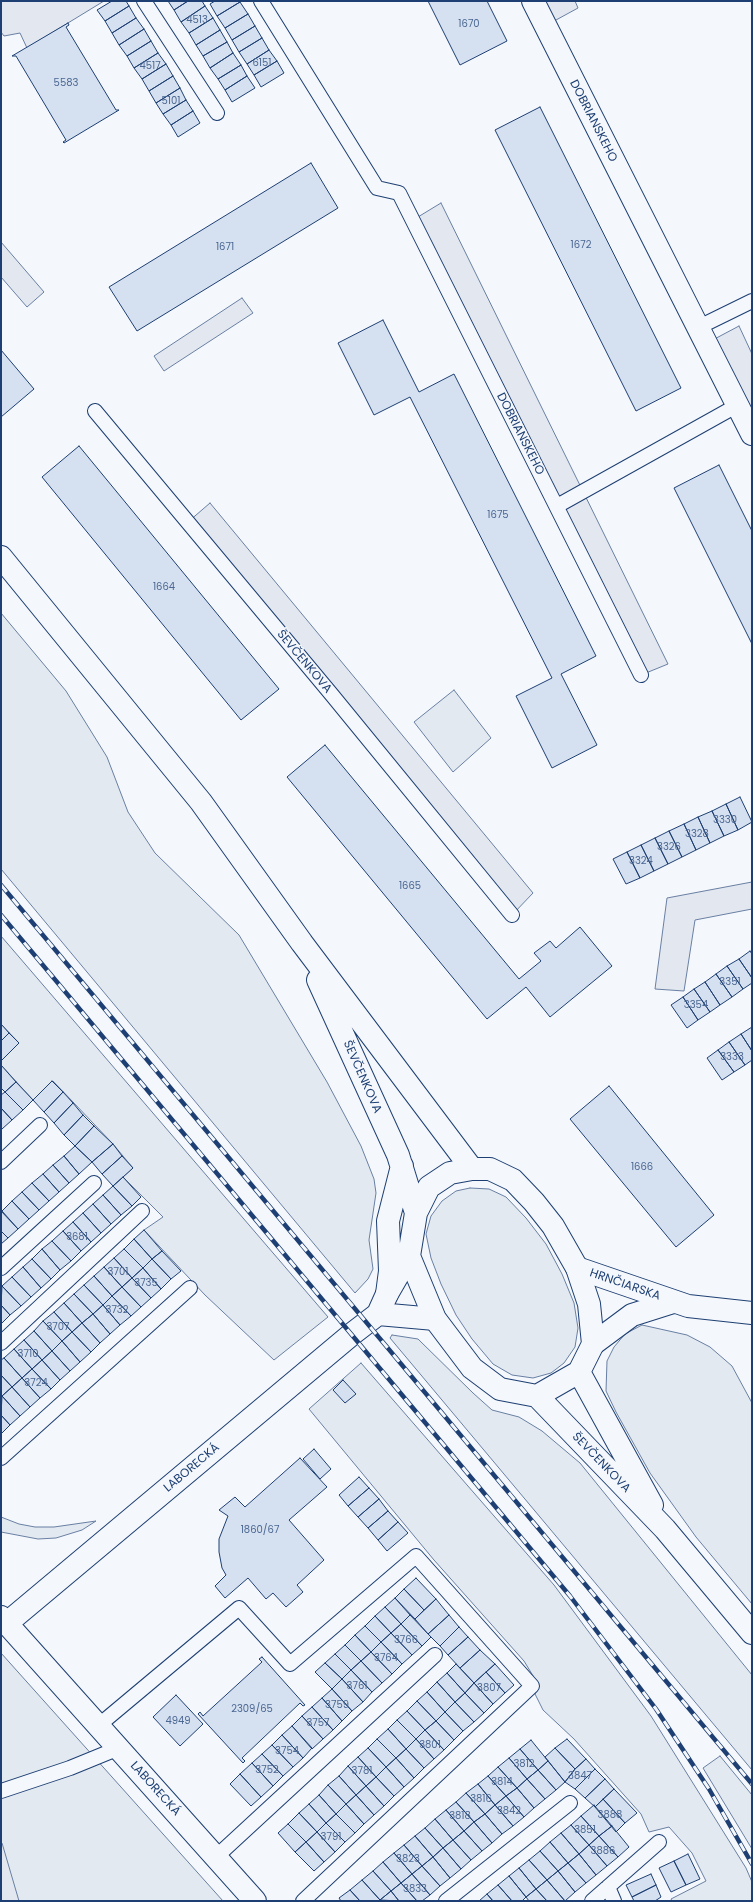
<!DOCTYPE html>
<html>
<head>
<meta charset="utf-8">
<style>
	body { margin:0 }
	#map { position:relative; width:753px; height:1902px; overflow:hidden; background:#f4f7fb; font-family:Poppins,sans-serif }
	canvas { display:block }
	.frame { position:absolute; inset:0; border:2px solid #1d3f73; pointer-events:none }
</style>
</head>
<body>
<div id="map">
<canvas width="753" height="1902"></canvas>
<div class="frame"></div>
</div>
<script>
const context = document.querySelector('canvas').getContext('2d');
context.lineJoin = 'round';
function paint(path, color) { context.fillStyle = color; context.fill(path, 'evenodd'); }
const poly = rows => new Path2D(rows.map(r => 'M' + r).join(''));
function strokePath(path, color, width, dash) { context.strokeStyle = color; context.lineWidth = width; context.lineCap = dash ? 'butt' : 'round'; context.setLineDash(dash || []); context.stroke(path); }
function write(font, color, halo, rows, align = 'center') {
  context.font = font + ' Poppins,sans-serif'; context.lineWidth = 3; context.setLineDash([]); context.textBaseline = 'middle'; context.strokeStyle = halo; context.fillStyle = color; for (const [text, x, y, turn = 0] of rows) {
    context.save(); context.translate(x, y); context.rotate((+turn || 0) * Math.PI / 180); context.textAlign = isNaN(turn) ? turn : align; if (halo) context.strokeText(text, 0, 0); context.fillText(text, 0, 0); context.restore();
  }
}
const green = poly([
	[1,613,66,691,107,757,128,812,155,853,239,935,327,1082,361,1146,374,1179,376,1193,369,1240,373,1269,368,1279,355,1293,1,869,1,613],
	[454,690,491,738,453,772,414,722,454,690],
	[1,936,328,1317,274,1360,205,1295,144,1230,163,1217,123,1177,133,1168,113,1144,53,1081,33,1100,1,1065,1,1061,19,1043,1,1024,1,936],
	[470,1188,489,1189,506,1197,526,1218,546,1244,562,1274,574,1303,578,1328,575,1347,564,1363,551,1373,533,1378,512,1375,493,1364,472,1339,456,1315,441,1284,431,1258,426,1234,431,1216,442,1201,456,1191,470,1188],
	[642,1325,687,1335,710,1347,732,1366,752,1403,752,1604,696,1537,650,1473,616,1412,606,1391,607,1361,614,1347,625,1334,642,1325],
	[392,1335,418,1339,473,1393,492,1410,519,1417,542,1431,580,1463,752,1675,752,1770,390,1338,392,1335],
	[361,1363,554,1585,651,1716,746,1868,752,1882,752,1901,672,1901,671,1899,706,1881,692,1853,669,1827,649,1832,641,1814,574,1739,543,1710,535,1694,538,1684,524,1661,434,1560,309,1409,361,1363],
	[1,1517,19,1524,35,1527,54,1527,96,1521,82,1530,56,1538,38,1539,1,1532,1,1517],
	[1,1653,223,1901,1,1901,1,1653],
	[720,1756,752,1795,752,1849,703,1768,720,1756]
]);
paint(green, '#e3e9f0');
strokePath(green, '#687fa3', 1);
const parking = poly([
	[1,1,104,1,27,48,20,33,4,36,1,32,1,1],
	[533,1,575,1,578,8,545,26,533,1],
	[441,203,668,664,641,675,413,220,441,203],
	[1,242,44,292,27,307,1,277,1,242],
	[242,298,253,313,164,371,154,356,242,298],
	[739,326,752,354,752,433,707,343,739,326],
	[210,503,533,893,512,915,188,522,210,503],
	[752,882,752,909,695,920,684,991,655,989,667,898,752,882],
	[1,1843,2,1843,19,1901,1,1901,1,1843]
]);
paint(parking, '#e3e8f0');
strokePath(parking, '#687fa3', 1);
const building = poly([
	[112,1,126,1,129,6,105,21,97,10,112,1],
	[168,1,188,1,174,10,168,1],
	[188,1,202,1,205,6,181,22,174,10,188,1],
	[215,1,239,1,240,2,217,16,210,4,215,1],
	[428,1,487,1,507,41,460,65,428,1],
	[240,2,248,14,225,28,217,16,240,2],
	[129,6,136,18,112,33,105,21,129,6],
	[205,6,213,18,189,33,181,22,205,6],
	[248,14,255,26,232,40,225,28,248,14],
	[136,18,144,29,119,45,112,33,136,18],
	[213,18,220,30,196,45,189,33,213,18],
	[68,23,69,25,66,27,116,110,119,110,64,143,63,142,66,140,16,56,12,56,68,23],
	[255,26,262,38,239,52,232,40,255,26],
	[144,29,151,41,127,56,119,45,144,29],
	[220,30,227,42,203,56,196,45,220,30],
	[262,38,269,50,247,64,239,52,262,38],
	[151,41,158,53,134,68,127,56,151,41],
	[227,42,233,53,210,68,203,56,227,42],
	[269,50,277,61,254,75,247,64,269,50],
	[158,53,166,64,142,79,134,68,158,53],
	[233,53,241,65,218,79,210,68,233,53],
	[277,61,284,73,261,87,254,75,277,61],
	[166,64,173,76,149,91,142,79,166,64],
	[241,65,247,76,225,90,218,79,241,65],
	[173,76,180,88,156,103,149,91,173,76],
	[247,76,255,88,232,102,225,90,247,76],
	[180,88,186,100,163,114,156,103,180,88],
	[186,100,193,111,171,125,163,114,186,100],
	[540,107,681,388,636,411,495,130,540,107],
	[193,111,200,123,178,137,171,125,193,111],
	[311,163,338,208,137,331,109,287,311,163],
	[383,320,419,392,454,374,596,656,561,674,597,745,552,768,516,696,552,678,410,397,374,415,338,343,383,320],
	[1,350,34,389,1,417,1,350],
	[79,446,279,689,241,720,42,477,79,446],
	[719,465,752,531,752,644,674,488,719,465],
	[325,745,519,979,541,961,534,953,550,941,556,948,580,927,612,966,550,1017,526,987,487,1019,287,777,325,745],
	[740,797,752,822,738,830,726,804,740,797],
	[726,804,738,830,724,836,712,811,726,804],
	[712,811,724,836,710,843,698,817,712,811],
	[698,817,710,843,696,850,684,824,698,817],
	[684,824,696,850,682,857,669,831,684,824],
	[669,831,682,857,668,864,655,838,669,831],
	[655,838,668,864,654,871,641,845,655,838],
	[641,845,654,871,640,878,627,852,641,845],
	[627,852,640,878,626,884,613,859,627,852],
	[750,951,752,954,752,978,739,959,750,951],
	[739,959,752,978,752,983,743,989,727,966,739,959],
	[727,966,743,989,732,997,716,974,727,966],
	[716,974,732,997,720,1005,705,982,716,974],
	[705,982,720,1005,710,1012,694,989,705,982],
	[694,989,710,1012,698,1020,683,997,694,989],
	[683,997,698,1020,687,1028,671,1005,683,997],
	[1,1024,9,1033,1,1041,1,1024],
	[752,1027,752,1051,741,1034,752,1027],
	[9,1033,19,1043,1,1061,1,1041,9,1033],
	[741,1034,752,1051,752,1060,745,1065,729,1042,741,1034],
	[729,1042,745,1065,734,1072,718,1050,729,1042],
	[718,1050,734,1072,722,1080,707,1058,718,1050],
	[1,1065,16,1082,5,1092,1,1088,1,1065],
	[52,1081,63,1092,44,1112,33,1100,52,1081],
	[16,1082,33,1100,23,1110,5,1092,16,1082],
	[609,1086,714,1215,676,1247,570,1119,609,1086],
	[5,1092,23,1110,12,1120,1,1108,1,1095,5,1092],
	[63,1092,73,1103,54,1123,44,1112,63,1092],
	[73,1103,83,1115,64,1135,54,1123,73,1103],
	[1,1108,12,1120,2,1129,1,1128,1,1108],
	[83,1115,94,1126,75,1146,64,1135,83,1115],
	[94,1126,113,1144,92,1162,75,1146,94,1126],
	[113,1144,122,1156,102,1174,92,1162,113,1144],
	[75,1146,92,1162,79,1174,64,1156,75,1146],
	[64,1156,79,1174,69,1183,53,1165,64,1156],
	[122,1156,133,1168,113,1186,102,1174,122,1156],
	[53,1165,69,1183,59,1192,43,1174,53,1165],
	[43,1174,59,1192,49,1201,32,1183,43,1174],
	[123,1177,141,1197,132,1206,113,1186,123,1177],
	[32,1183,49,1201,39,1210,22,1192,32,1183],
	[113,1186,132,1206,121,1215,103,1195,113,1186],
	[22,1192,39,1210,29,1219,12,1201,22,1192],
	[103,1195,121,1215,111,1224,93,1204,103,1195],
	[12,1201,29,1219,18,1229,2,1211,12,1201],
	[93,1204,111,1224,101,1233,83,1213,93,1204],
	[1,1211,18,1229,8,1238,1,1231,1,1211],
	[83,1213,101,1233,91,1242,73,1222,83,1213],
	[73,1222,91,1242,81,1251,63,1231,73,1222],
	[144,1230,162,1251,152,1259,134,1239,144,1230],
	[1,1231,8,1238,1,1244,1,1231],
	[63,1231,81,1251,71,1261,52,1241,63,1231],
	[134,1239,152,1259,143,1268,124,1249,134,1239],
	[52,1241,71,1261,60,1270,42,1249,52,1241],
	[42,1249,60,1270,51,1279,32,1259,42,1249],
	[124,1249,143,1268,132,1278,114,1258,124,1249],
	[162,1251,181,1271,171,1279,152,1259,162,1251],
	[114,1258,132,1278,122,1287,104,1267,114,1258],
	[32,1259,51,1279,41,1288,23,1267,32,1259],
	[152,1259,171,1279,161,1289,143,1268,152,1259],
	[23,1267,41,1288,31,1297,12,1277,23,1267],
	[104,1267,122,1287,112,1296,94,1276,104,1267],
	[143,1268,161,1289,151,1298,132,1278,143,1268],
	[94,1276,112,1296,103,1305,84,1285,94,1276],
	[12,1277,31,1297,21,1306,2,1286,12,1277],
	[132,1278,151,1298,141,1307,122,1287,132,1278],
	[84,1285,103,1305,93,1314,74,1294,84,1285],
	[2,1286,21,1306,10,1315,1,1305,2,1286],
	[122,1287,141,1307,131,1316,112,1296,122,1287],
	[74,1294,93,1314,82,1323,64,1303,74,1294],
	[112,1296,131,1316,120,1325,103,1305,112,1296],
	[64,1303,82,1323,72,1332,54,1312,64,1303],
	[1,1305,10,1315,1,1324,1,1305],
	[103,1305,120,1325,110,1334,93,1314,103,1305],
	[54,1312,72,1332,62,1341,43,1321,54,1312],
	[93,1314,110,1334,100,1343,82,1323,93,1314],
	[43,1321,62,1341,52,1351,34,1331,43,1321],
	[82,1323,100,1343,91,1352,72,1332,82,1323],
	[34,1331,52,1351,42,1360,24,1340,34,1331],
	[72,1332,91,1352,80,1362,62,1341,72,1332],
	[24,1340,42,1360,32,1369,14,1349,24,1340],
	[62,1341,80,1362,70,1371,52,1351,62,1341],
	[14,1349,32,1369,22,1378,4,1358,14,1349],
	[52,1351,70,1371,60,1380,42,1360,52,1351],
	[4,1358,22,1378,12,1387,1,1375,1,1360,4,1358],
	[42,1360,60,1380,51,1389,32,1369,42,1360],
	[32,1369,51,1389,40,1398,22,1378,32,1369],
	[1,1375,12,1387,2,1396,1,1396,1,1375],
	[22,1378,40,1398,30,1407,12,1387,22,1378],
	[343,1380,356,1394,345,1403,333,1390,343,1380],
	[12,1387,30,1407,20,1416,2,1396,12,1387],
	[2,1396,20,1416,10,1425,1,1415,2,1396],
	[1,1415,10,1425,1,1434,1,1415],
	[314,1449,331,1469,320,1479,303,1459,314,1449],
	[300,1458,327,1487,289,1520,324,1560,297,1585,303,1592,286,1607,273,1593,266,1599,248,1578,225,1598,215,1586,226,1575,222,1568,219,1552,219,1539,228,1516,219,1510,235,1497,245,1507,300,1458],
	[359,1477,369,1488,348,1506,339,1495,359,1477],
	[369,1488,379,1499,358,1517,348,1506,369,1488],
	[379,1499,388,1511,368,1528,358,1517,379,1499],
	[388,1511,398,1522,378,1540,368,1528,388,1511],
	[398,1522,408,1533,387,1551,378,1540,398,1522],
	[416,1578,436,1599,424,1610,404,1589,416,1578],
	[404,1589,424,1610,415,1619,395,1598,404,1589],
	[395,1598,410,1615,401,1624,385,1607,395,1598],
	[436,1599,449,1615,428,1634,415,1619,436,1599],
	[385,1607,401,1624,391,1633,375,1616,385,1607],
	[410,1615,431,1637,422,1646,401,1624,410,1615],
	[449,1615,459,1627,440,1646,428,1634,449,1615],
	[375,1616,391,1633,381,1642,365,1626,375,1616],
	[401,1624,422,1646,412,1655,391,1633,401,1624],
	[365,1626,381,1642,371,1652,355,1635,365,1626],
	[459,1627,468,1637,448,1655,440,1646,459,1627],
	[391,1633,412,1655,402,1664,381,1642,391,1633],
	[355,1635,371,1652,361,1661,345,1645,355,1635],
	[468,1637,480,1650,460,1668,448,1655,468,1637],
	[381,1642,402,1664,392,1674,371,1652,381,1642],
	[345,1645,361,1661,351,1670,335,1654,345,1645],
	[480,1650,495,1664,474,1683,460,1668,480,1650],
	[371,1652,392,1674,382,1683,361,1661,371,1652],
	[335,1654,351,1670,342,1679,325,1663,335,1654],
	[262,1657,305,1705,303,1706,300,1703,242,1758,245,1761,243,1763,198,1714,200,1712,203,1716,262,1662,259,1659,262,1657],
	[361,1661,382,1683,372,1692,351,1670,361,1661],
	[325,1663,342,1679,332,1689,315,1672,325,1663],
	[456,1664,474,1683,465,1693,447,1673,456,1664],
	[495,1664,514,1685,505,1693,486,1672,495,1664],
	[351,1670,372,1692,363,1702,342,1679,351,1670],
	[486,1672,505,1693,493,1704,474,1683,486,1672],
	[447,1673,465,1693,455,1702,437,1682,447,1673],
	[342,1679,363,1702,352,1711,332,1689,342,1679],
	[437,1682,455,1702,445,1712,427,1692,437,1682],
	[474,1683,493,1704,484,1713,465,1693,474,1683],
	[332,1689,352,1711,342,1721,322,1698,332,1689],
	[427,1692,445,1712,436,1721,417,1701,427,1692],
	[465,1693,484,1713,474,1722,455,1702,465,1693],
	[176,1695,203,1724,180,1746,153,1717,176,1695],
	[322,1698,342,1721,333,1730,312,1707,322,1698],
	[417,1701,436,1721,425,1730,407,1711,417,1701],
	[455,1702,474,1722,463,1731,445,1712,455,1702],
	[312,1707,333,1730,323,1739,302,1716,312,1707],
	[407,1711,425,1730,416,1739,397,1720,407,1711],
	[445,1712,463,1731,454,1740,436,1721,445,1712],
	[302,1716,323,1739,312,1749,292,1726,302,1716],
	[397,1720,416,1739,406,1749,388,1729,397,1720],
	[436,1721,454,1740,444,1750,425,1730,436,1721],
	[292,1726,312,1748,303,1758,282,1735,292,1726],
	[388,1729,406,1749,396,1758,377,1739,388,1729],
	[425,1730,444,1750,434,1759,416,1739,425,1730],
	[282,1735,303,1758,293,1767,272,1745,282,1735],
	[377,1739,396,1758,386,1767,368,1748,377,1739],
	[416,1739,434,1759,424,1768,406,1749,416,1739],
	[567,1739,586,1759,575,1769,555,1748,567,1739],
	[531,1740,548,1761,538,1770,520,1749,531,1740],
	[272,1745,293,1767,283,1776,262,1754,272,1745],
	[368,1748,386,1767,376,1777,358,1757,368,1748],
	[555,1748,575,1769,565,1782,545,1757,555,1748],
	[406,1749,424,1768,414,1778,396,1758,406,1749],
	[520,1749,538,1770,527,1779,509,1758,520,1749],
	[262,1754,283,1776,273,1786,252,1763,262,1754],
	[358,1757,376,1777,366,1786,348,1766,358,1757],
	[396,1758,414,1778,404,1787,386,1767,396,1758],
	[509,1758,527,1779,517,1788,498,1767,509,1758],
	[586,1759,595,1769,575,1789,565,1782,575,1769,586,1759],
	[548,1761,565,1782,556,1790,538,1770,548,1761],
	[252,1763,273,1786,261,1797,240,1774,252,1763],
	[348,1766,366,1786,356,1795,339,1776,348,1766],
	[386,1767,404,1787,394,1796,376,1777,386,1767],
	[498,1767,517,1788,506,1796,488,1776,498,1767],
	[595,1769,605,1779,585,1798,575,1789,595,1769],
	[538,1770,556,1790,545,1799,527,1779,538,1770],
	[240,1774,261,1797,251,1806,230,1784,240,1774],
	[339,1776,356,1795,346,1804,328,1785,339,1776],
	[488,1776,506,1796,495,1805,478,1784,488,1776],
	[376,1777,394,1796,384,1806,366,1786,376,1777],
	[527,1779,545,1799,534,1808,517,1788,527,1779],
	[605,1779,614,1789,595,1807,585,1798,605,1779],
	[478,1784,495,1805,485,1814,466,1793,478,1784],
	[328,1785,346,1804,336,1814,319,1795,328,1785],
	[366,1786,384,1806,374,1815,356,1795,366,1786],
	[517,1788,534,1808,524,1817,506,1796,517,1788],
	[614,1789,637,1813,625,1823,603,1799,614,1789],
	[466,1793,485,1814,474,1822,456,1802,466,1793],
	[319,1795,336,1814,326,1823,309,1804,319,1795],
	[356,1795,374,1815,364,1824,346,1804,356,1795],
	[506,1796,524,1817,513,1826,495,1805,506,1796],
	[603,1799,625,1823,616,1832,595,1807,603,1799],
	[456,1802,474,1822,464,1831,446,1810,456,1802],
	[309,1804,326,1823,317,1832,299,1813,309,1804],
	[346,1804,364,1824,355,1833,336,1814,346,1804],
	[495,1805,513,1826,502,1834,485,1814,495,1805],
	[594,1805,612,1826,599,1836,581,1816,594,1805],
	[446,1810,464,1831,453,1840,435,1819,446,1810],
	[299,1813,317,1832,306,1842,288,1824,299,1813],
	[336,1814,355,1833,345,1842,326,1823,336,1814],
	[485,1814,502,1834,492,1843,474,1822,485,1814],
	[581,1816,599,1836,589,1845,571,1825,581,1816],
	[435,1819,453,1840,443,1848,425,1828,435,1819],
	[474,1822,492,1843,482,1851,464,1831,474,1822],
	[326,1823,345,1842,335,1852,317,1832,326,1823],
	[288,1824,306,1842,295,1852,278,1833,288,1824],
	[571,1825,589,1845,579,1854,561,1833,571,1825],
	[612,1826,629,1847,618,1857,599,1836,612,1826],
	[425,1828,443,1848,433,1857,415,1836,425,1828],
	[464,1831,482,1851,471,1860,453,1840,464,1831],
	[317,1832,335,1852,324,1862,306,1842,317,1832],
	[561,1833,579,1854,568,1863,550,1842,561,1833],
	[415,1836,433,1857,422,1866,404,1845,415,1836],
	[599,1836,618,1857,607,1866,589,1845,599,1836],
	[453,1840,471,1860,461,1869,443,1848,453,1840],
	[306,1842,324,1862,314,1871,295,1852,306,1842],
	[550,1842,568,1863,558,1871,540,1851,550,1842],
	[404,1845,422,1866,412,1874,394,1853,404,1845],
	[589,1845,607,1866,596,1875,579,1854,589,1845],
	[443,1848,461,1869,450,1878,433,1857,443,1848],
	[540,1851,558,1871,547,1880,529,1860,540,1851],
	[394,1853,412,1874,401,1883,383,1862,394,1853],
	[579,1854,596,1875,586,1883,568,1863,579,1854],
	[688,1854,700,1879,686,1885,674,1861,688,1854],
	[433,1857,450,1878,440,1886,422,1866,433,1857],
	[529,1860,547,1880,536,1889,519,1868,529,1860],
	[674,1861,686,1885,671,1892,659,1868,674,1861],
	[383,1862,401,1883,391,1891,373,1871,383,1862],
	[568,1863,586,1883,575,1892,558,1871,568,1863],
	[422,1866,440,1886,430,1895,412,1874,422,1866],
	[519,1868,536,1889,526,1897,509,1876,519,1868],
	[373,1871,391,1891,380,1900,362,1880,373,1871],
	[558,1871,575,1892,565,1901,547,1880,558,1871],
	[412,1874,430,1895,422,1901,417,1901,401,1883,412,1874],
	[651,1874,656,1885,632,1897,626,1885,651,1874],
	[509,1876,526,1897,522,1901,512,1901,498,1885,509,1876],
	[362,1880,380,1900,379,1901,360,1901,350,1890,362,1880],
	[547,1880,565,1901,547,1901,536,1889,547,1880],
	[401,1883,417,1901,399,1901,391,1891,401,1883],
	[498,1885,512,1901,493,1901,487,1894,498,1885],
	[656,1885,661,1897,655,1901,634,1901,632,1897,656,1885],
	[536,1889,547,1901,529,1901,526,1897,536,1889],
	[350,1890,360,1901,341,1901,339,1898,350,1890],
	[391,1891,399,1901,380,1900,391,1891],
	[487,1894,493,1901,479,1901,487,1894]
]);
paint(building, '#d5e0f0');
strokePath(building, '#1d3f73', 1);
const lane = poly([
	[144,1,217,113],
	[261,1,377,188,399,193,641,675],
	[699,327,752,301],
	[95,411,332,695,512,915],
	[557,506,738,405],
	[1,1162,40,1125],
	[1,1268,94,1183],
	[1,1343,142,1211],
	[1,1458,190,1288],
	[98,1726,239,1608,290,1664,416,1556,532,1686,303,1901],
	[1,1791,70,1768,119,1748],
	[216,1857,435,1655],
	[608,1887,614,1901],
	[446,1901,570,1803],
	[592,1901,659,1842]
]);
const street = poly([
	[533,1,752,434],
	[577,1268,688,1306,752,1313],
	[378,1314,435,1319],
	[593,1344,632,1315,673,1302],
	[1,1617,255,1901],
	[7,1623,352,1334,378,1314,387,1294,409,1256]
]);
const secondary = poly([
	[1,557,201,802,302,943,472,1169],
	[318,980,398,1155,416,1213],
	[387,1294,390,1271,388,1221,402,1166],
	[579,1372,652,1505],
	[537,1396,579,1372,593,1344,589,1304,577,1268,553,1226,534,1202,513,1180,490,1169,472,1169,450,1173,429,1187,416,1213,409,1256,435,1319,472,1368,500,1389,537,1396,665,1529,752,1633]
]);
strokePath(lane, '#1d3f73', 16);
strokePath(street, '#1d3f73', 24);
strokePath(secondary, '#1d3f73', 24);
strokePath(lane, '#f4f7fb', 14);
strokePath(street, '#f4f7fb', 22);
strokePath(secondary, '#f4f7fb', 22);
const rail = poly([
	[1,885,752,1784],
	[1,915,570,1596,656,1709,709,1789,752,1864]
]);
strokePath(rail, '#1d3f73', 4.5);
strokePath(rail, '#f4f7fb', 3, [9]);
write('10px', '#4b6792', null, [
	["4513",197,20],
	["1670",469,24],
	["6151",262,63],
	["4517",150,66],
	["5583",66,83],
	["5101",171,101],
	["1672",581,245],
	["1671",225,247],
	["1675",498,515],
	["1664",164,587],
	["3330",725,820],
	["3328",697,834],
	["3326",669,847],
	["3324",641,861],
	["1665",410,886],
	["3351",730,982],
	["3354",696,1005],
	["3333",732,1057],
	["1666",642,1167],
	["3681",77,1237],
	["3701",118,1272],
	["3735",146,1283],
	["3732",117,1310],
	["3707",58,1327],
	["3710",28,1354],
	["3724",36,1383],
	["1860/67",260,1530],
	["3766",406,1640],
	["3764",386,1658],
	["3761",357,1686],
	["3807",489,1688],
	["3759",337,1705],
	["2309/65",252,1709],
	["4949",178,1721],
	["3757",318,1723],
	["3801",430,1745],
	["3754",287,1751],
	["3812",524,1764],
	["3752",267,1770],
	["3781",362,1771],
	["3847",580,1776],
	["3814",502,1782],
	["3816",481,1799],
	["3842",509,1811],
	["3888",610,1815],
	["3818",460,1816],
	["3851",585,1830],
	["3791",331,1837],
	["3886",603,1851],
	["3823",408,1859],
	["3833",415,1889]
]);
write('12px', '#1d3f73', '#f4f7fb', [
	["DOBRIANSKEHO",593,121,63],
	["DOBRIANSKEHO",520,434,63],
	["ŠEVČENKOVA",304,662,50],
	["ŠEVČENKOVA",362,1077,66],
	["HRNČIARSKA",625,1285,19],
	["ŠEVČENKOVA",601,1463,46],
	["LABORECKÁ",192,1468,-40],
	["LABORECKÁ",155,1789,48]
]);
</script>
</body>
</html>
